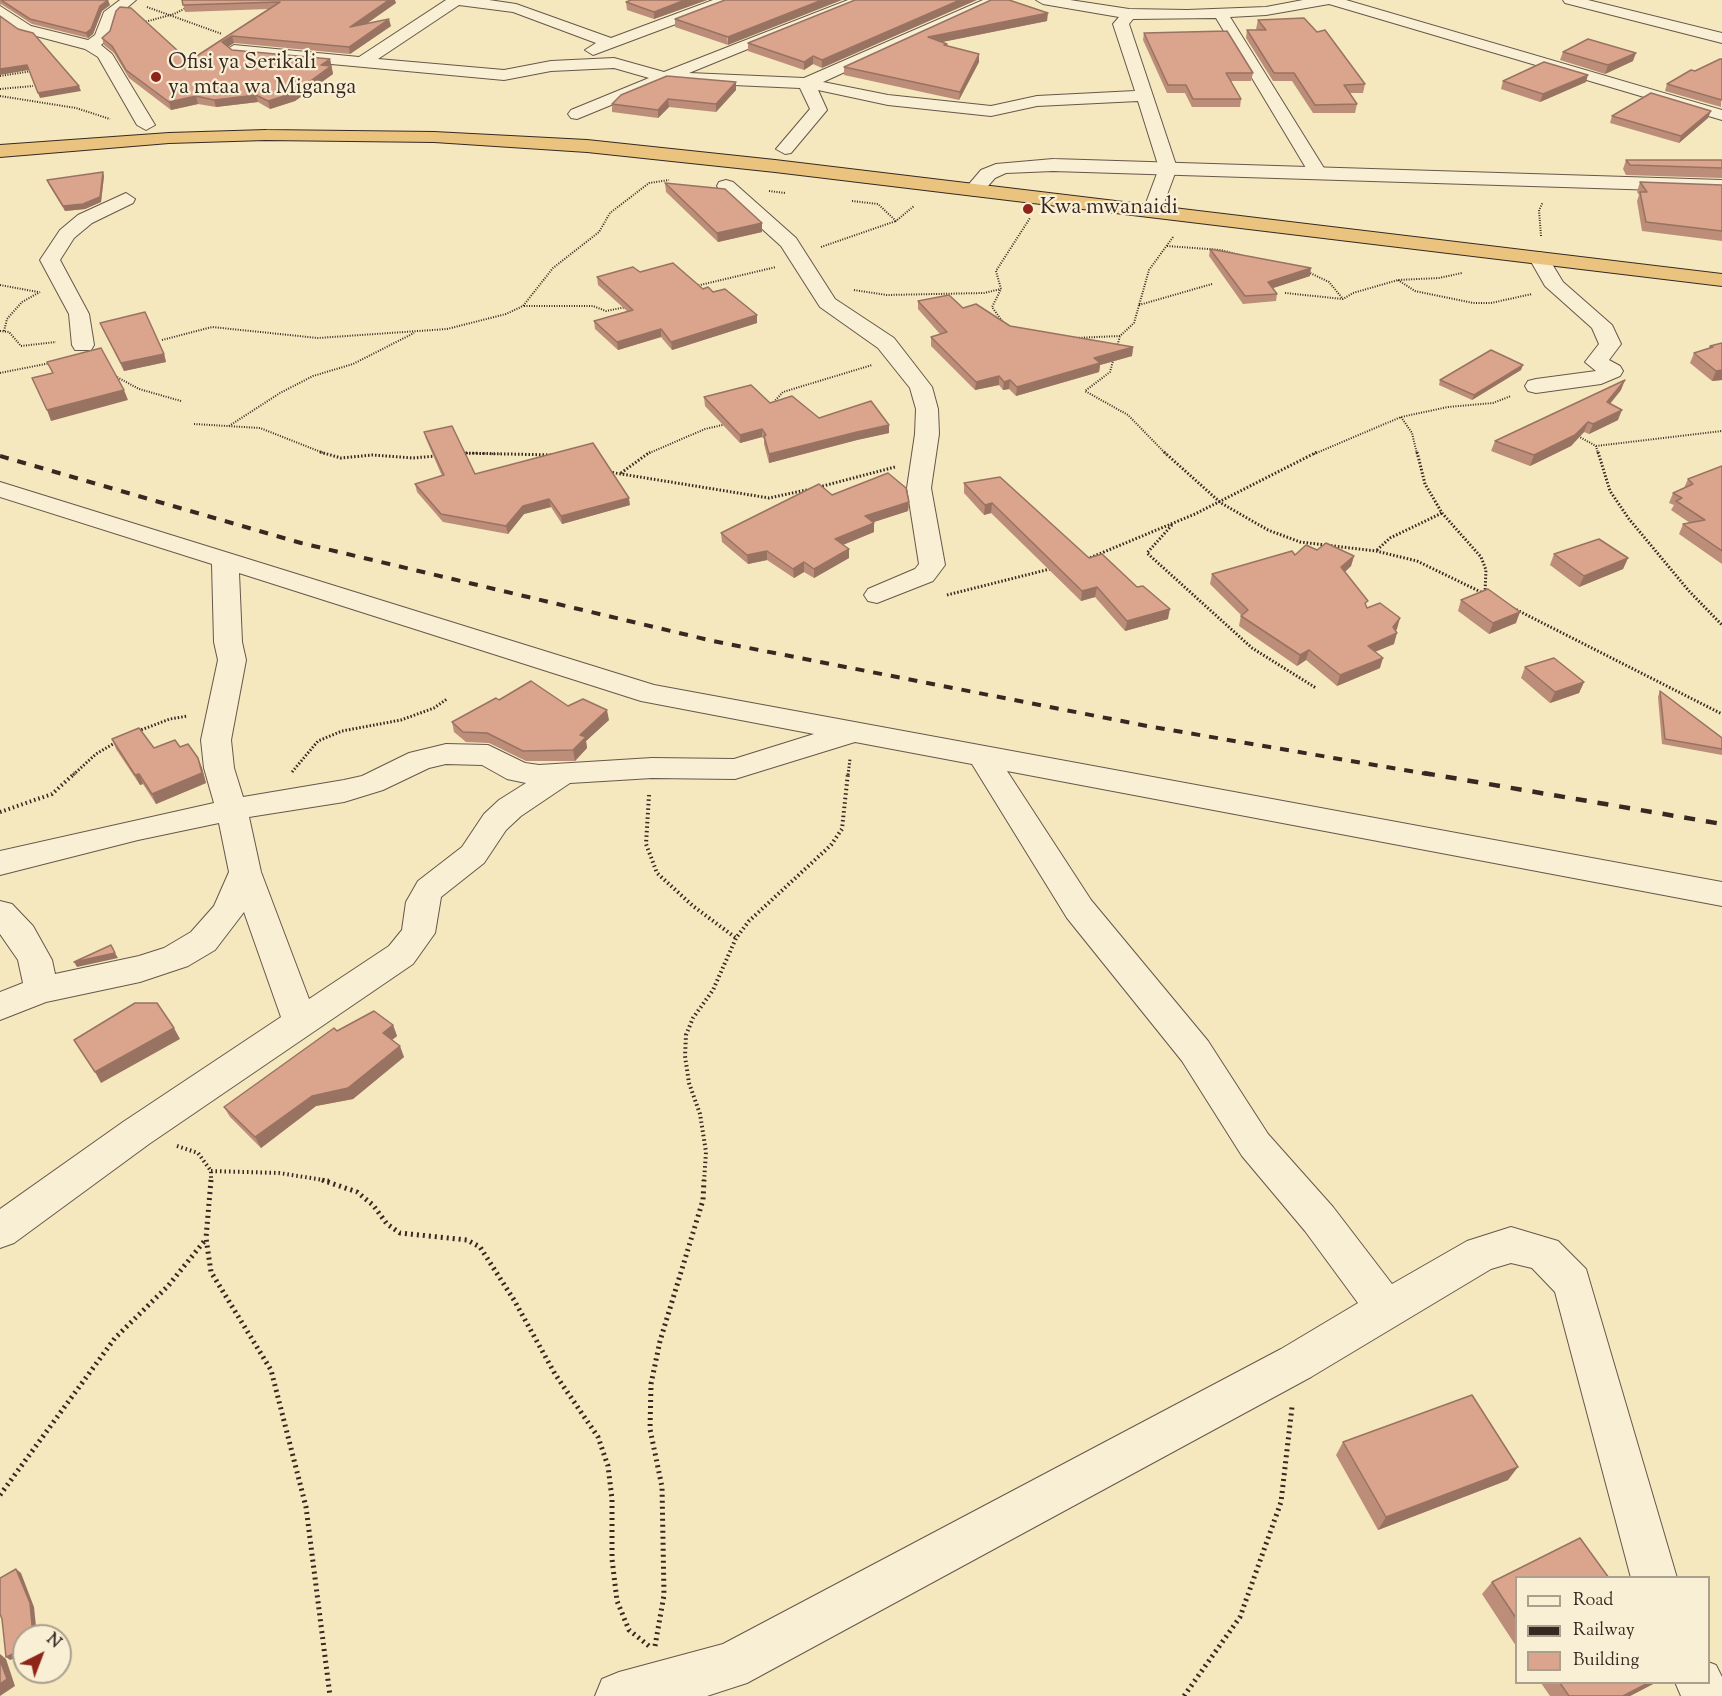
<!DOCTYPE html>
<html>
<head>
<meta charset="utf-8">
<style>
	body { margin:0 }
	#map { position:relative; width:1722px; height:1696px; overflow:hidden; background:#f5e7be; font-family:"Sorts Mill Goudy",serif }
	canvas { display:block }
	.legend { position:absolute; left:1515px; top:1576px; width:195px; height:108px; box-sizing:border-box; background:#f8efd5; border:2px solid #aba08d; margin:0; padding:8px 10px; list-style:none; font-size:18px; color:#372922 }
	.legend li { display:flex; align-items:center; gap:12px; height:30px }
	.legend b { width:30px; border:2px solid #aba08d }
	.north { position:absolute; left:12px; top:1624px; width:60px; height:60px; box-sizing:border-box; background:#f8efd5; border:2px solid #aba08d; border-radius:50%; rotate:42deg; font-size:16px; font-weight:700; line-height:24px; text-align:center; color:#372922 }
	.north::after { content:''; display:block; margin:auto; width:21px; height:27px; background:#8f2418; clip-path:polygon(50% 0,100% 100%,50% 72%,0 100%) }
</style>
</head>
<body>
<div id="map">
<canvas width="1722" height="1696"></canvas>
<ul class="legend">
<li><b style="height:8px;background:#f8efd5"></b>Road</li>
<li><b style="height:8px;background:#372922"></b>Railway</li>
<li><b style="height:16px;background:#dba48c"></b>Building</li>
</ul>
<div class="north">N</div>
</div>
<script>
const context = document.querySelector('canvas').getContext('2d');
context.lineJoin = 'round';
const poly = rows => new Path2D(rows.map(r => 'M' + r).join(''));
function strokePath(path, color, width, dash) { context.strokeStyle = color; context.lineWidth = width; context.lineCap = dash ? 'butt' : 'round'; context.setLineDash(dash || []); context.stroke(path); }
function paint(path, color) { context.fillStyle = color; context.fill(path, 'evenodd'); }
function write(font, color, halo, rows, align = 'center') {
  context.font = font + ' "Sorts Mill Goudy",serif'; context.lineWidth = 4.5; context.setLineDash([]); context.textBaseline = 'middle'; context.strokeStyle = halo; context.fillStyle = color; for (const [text, x, y, turn = 0] of rows) {
    context.save(); context.translate(x, y); context.rotate((+turn || 0) * Math.PI / 180); context.textAlign = isNaN(turn) ? turn : align; if (halo) context.strokeText(text, 0, 0); context.fillText(text, 0, 0); context.restore();
  }
}
const minor = poly([
	[120,0,136,0,116,17,110,37,101,45,112,54,155,125,146,130,137,125,98,57,85,49,21,32,0,17,0,6,31,26,88,40,95,35,104,12,120,0],
	[446,0,489,0,516,4,611,38,713,0,734,0,732,3,593,55,585,50,596,43,513,12,459,5,378,59,504,70,551,61,614,58,664,72,848,0,868,0,689,73,804,78,983,0,1002,0,823,82,888,95,991,106,1037,96,1135,91,1113,24,1119,17,1043,4,1036,0,1070,0,1129,9,1187,10,1266,7,1303,0,1346,0,1722,110,1722,120,1329,4,1266,15,1230,17,1327,173,1318,178,1309,173,1216,18,1133,19,1129,24,1177,168,1161,211,1152,217,1143,211,1159,168,1138,101,1037,106,991,116,888,105,818,90,827,110,791,153,785,154,776,149,810,109,800,88,667,82,577,119,571,118,568,114,571,110,649,78,614,68,551,71,504,80,234,55,226,50,234,45,359,57,446,0],
	[1563,0,1588,0,1722,33,1722,43,1565,3,1563,0],
	[726,180,733,182,796,238,835,299,894,338,932,387,938,409,939,434,931,488,945,565,933,581,877,603,868,601,864,595,868,589,915,569,919,564,907,488,915,434,916,409,910,388,878,348,820,307,781,246,719,190,717,186,719,182,726,180],
	[126,193,135,199,133,203,92,223,74,238,60,260,89,314,94,345,91,350,75,350,72,345,69,314,40,260,60,230,78,215,126,193],
	[1539,252,1546,254,1563,282,1612,325,1621,344,1609,360,1620,366,1623,371,1620,376,1601,384,1536,393,1528,391,1525,386,1528,381,1536,379,1596,371,1585,362,1599,344,1592,328,1545,286,1529,258,1532,254,1539,252],
	[0,482,654,685,1722,882,1722,906,1007,771,1091,900,1208,1041,1268,1134,1333,1207,1392,1284,1467,1241,1511,1227,1558,1241,1586,1269,1677,1578,1631,1578,1555,1292,1532,1268,1511,1263,1491,1269,1311,1377,747,1683,707,1696,595,1696,602,1679,619,1672,723,1644,1281,1349,1358,1303,1305,1231,1242,1156,1182,1061,1067,918,972,764,855,742,735,779,652,778,570,783,521,816,506,830,484,863,441,897,435,933,413,964,149,1144,14,1243,0,1248,0,1209,123,1122,281,1017,244,912,215,950,188,966,140,982,46,1002,0,1020,0,992,23,983,18,960,0,934,0,901,12,904,33,926,52,960,55,974,139,956,164,948,191,932,214,906,229,872,219,823,138,840,0,875,0,851,214,803,204,768,201,740,218,660,214,642,212,564,0,497,0,482],
	[239,573,641,701,814,734,734,759,652,758,539,765,525,763,488,745,446,744,409,753,362,776,344,780,243,797,234,768,231,740,246,660,242,642,239,573],
	[446,764,482,765,507,779,526,783,499,800,484,814,462,847,418,881,406,902,402,930,389,946,309,999,261,872,249,817,344,802,383,790,429,768,446,764],
	[1708,1662,1716,1665,1722,1677,1722,1696,1681,1696,1675,1682,1708,1682,1708,1662]
]);
const tertiary = poly([
	[1053,159,1722,180,1722,192,1053,171,1006,173,995,178,981,194,974,196,964,190,981,170,996,164,1053,159]
]);
const trunk = poly([
	[266,130,434,132,587,140,775,160,1722,274,1722,286,775,172,587,152,434,142,266,140,169,143,0,157,0,145,169,133,266,130]
]);
strokePath(minor, '#665849', 2);
strokePath(tertiary, '#665849', 2);
strokePath(trunk, '#372922', 2);
strokePath(poly([
	[147,7,222,34],
	[141,23,174,14,188,7],
	[0,76,32,71],
	[0,89,33,86],
	[0,96,76,108,110,119],
	[769,191,785,193],
	[852,201,878,204,896,221,914,206],
	[1541,236,1539,210,1543,202],
	[1167,246,1221,250,1240,255],
	[821,247,896,221],
	[1308,272,1329,282,1343,299],
	[1398,280,1415,291,1473,303,1491,303,1532,294],
	[0,285,38,292],
	[696,286,776,267],
	[854,290,887,295,984,293,1001,289],
	[1285,293,1343,299,1353,293,1398,280,1439,278,1462,273],
	[1139,305,1212,284],
	[524,306,593,306,606,311,626,307],
	[1005,325,992,307,1001,289,996,271,1030,218],
	[0,331,9,332,21,346,56,342],
	[4,331,7,319,22,302,40,292],
	[1074,338,1120,336,1134,323,1149,270,1173,237],
	[162,340,212,327,318,338,447,329,506,314,523,306,553,268,599,232,610,213,649,183,669,180],
	[1117,347,1120,336],
	[1114,357,1110,372,1085,391,1128,415,1166,454],
	[0,373,50,363],
	[115,376,139,389,181,401],
	[772,404,783,392,872,365],
	[1401,417,1412,433,1417,454],
	[194,424,260,428,326,454],
	[229,426,280,393,313,376,353,364,414,333],
	[1576,435,1596,446,1598,454],
	[1596,446,1722,431],
	[462,453,500,454],
	[647,454,705,429,727,424],
	[1314,454,1401,417,1448,407,1493,403,1511,396]
]), '#372922', 2, [1, 1.5]);
strokePath(poly([
	[320,452,341,458,372,455,413,458,436,456],
	[1164,452,1221,503,1268,530,1300,542,1376,551,1417,561,1485,594],
	[1417,452,1425,484,1442,513,1481,557,1486,570,1485,593],
	[1598,452,1610,491,1629,519,1689,591,1722,625],
	[462,453,553,455],
	[609,472,769,498,811,489],
	[621,473,650,452],
	[819,487,895,467],
	[1172,525,1147,553,1252,648,1316,688],
	[1377,550,1390,538,1442,513],
	[1087,559,1195,514,1317,452],
	[947,595,1054,568],
	[1513,608,1722,714],
	[138,731,170,719,188,716],
	[292,772,318,741,342,731,401,720,434,708,447,699],
	[73,775,96,754,118,741],
	[848,775,850,759]
]), '#372922', 3, [1.5, 2]);
strokePath(poly([
	[649,795,646,844,657,873,693,906,736,938],
	[0,812,52,794,75,773],
	[177,1146,198,1153,211,1171,211,1181],
	[211,1171,279,1173,330,1181],
	[704,1181,706,1152,700,1114,689,1083,685,1056,686,1035,693,1018,713,990,736,938,749,921,831,845,842,829,848,773]
]), '#372922', 4, [1.5, 3]);
strokePath(poly([
	[211,1180,206,1238,211,1272,271,1370,306,1507,330,1696],
	[322,1180,357,1192,373,1205,387,1224,400,1233,467,1240,480,1247,514,1300,555,1374,598,1437,608,1466,612,1499,612,1559,617,1601,629,1630,649,1646],
	[0,1495,115,1338,168,1286,206,1239],
	[655,1646,664,1595,662,1487,650,1429,651,1384,660,1341,703,1200,704,1180],
	[1184,1696,1240,1617,1281,1502,1292,1407]
]), '#372922', 5, [2, 4]);
paint(minor, '#f8efd5');
paint(tertiary, '#f8efd5');
paint(trunk, '#eac47f');
strokePath(poly([
	[0,456,301,543,713,641,1147,726,1433,775]
]), '#372922', 4, [9, 9]);
strokePath(poly([
	[1424,773,1722,824]
]), '#372922', 4.5, [11, 11]);
paint(poly([
	[0,0,110,5,102,11,93,34,88,38,32,24,1,4,0,5],
	[182,0,396,3,367,23,391,26,350,54,234,43,228,47,232,50,330,59,333,74,295,101,270,109,258,102,216,107,198,104,171,110,129,78,114,53,104,45,102,38,189,61,268,9,185,12],
	[631,0,707,0,654,19,627,10,626,2],
	[725,0,728,45,675,27,675,19],
	[855,0,822,68,813,64,804,70,748,51,748,43],
	[991,0,1047,21,942,42,947,46,979,54,979,62,959,100,844,75,844,67],
	[1258,20,1365,84,1363,93,1350,93,1357,104,1355,113,1313,113,1292,81,1273,81,1246,38,1247,30,1258,30,1256,29],
	[1144,33,1253,73,1251,81,1231,81,1241,99,1240,107,1192,107,1185,93,1167,93,1143,40],
	[1563,52,1633,61,1605,74,1560,60],
	[1722,59,1721,107,1665,91,1667,84],
	[1503,81,1586,82,1540,102,1501,89],
	[736,90,716,112,669,107,658,118,612,112,612,104],
	[1612,116,1708,118,1679,143,1610,123],
	[1626,160,1722,160,1722,178,1626,175,1623,169],
	[104,176,101,202,85,209,65,211,49,185,47,180],
	[1640,182,1722,185,1722,241,1642,231,1637,201,1639,195,1637,192],
	[665,183,762,223,762,232,718,242,666,192],
	[1210,249,1310,276,1273,288,1277,294,1276,301,1243,304,1209,256],
	[640,272,713,292,757,323,672,350,661,337,618,350,595,329,594,321,627,311,598,285,597,277],
	[918,301,963,308,1010,326,1133,347,1132,356,1100,365,1099,372,1016,396,1009,389,1003,390,999,385,975,390,931,346,931,337,940,334,918,309],
	[100,323,164,354,166,362,124,371,103,330],
	[1722,343,1722,380,1712,381,1690,363,1694,353,1709,348,1710,346],
	[1521,370,1472,400,1439,385,1440,380],
	[1621,390,1610,404,1618,420,1589,434,1584,432,1571,446,1530,466,1491,451,1495,441],
	[704,397,770,403,819,418,889,425,889,433,857,440,769,463,764,444,764,439,762,437,740,443,705,406],
	[424,432,475,474,630,505,562,524,551,507,524,514,508,534,443,522,417,492,415,484,442,476,426,439],
	[1722,466,1722,564,1679,534,1683,524,1690,523,1671,510,1674,505,1669,503,1673,493,1684,488,1688,479],
	[964,483,1089,558,1168,619,1125,631,1095,597,1081,601,991,513,984,515,964,493],
	[832,495,909,502,908,511,873,522,874,532,843,545,849,549,849,558,814,578,804,572,794,578,767,560,748,564,722,542,721,533],
	[1317,550,1354,556,1351,566,1345,572,1367,608,1397,629,1395,631,1394,644,1375,652,1380,668,1337,686,1306,660,1297,666,1239,626,1241,615,1210,584,1212,574],
	[1554,554,1628,558,1623,569,1579,587,1550,565],
	[1461,600,1516,623,1489,634,1458,611],
	[1525,667,1584,682,1579,693,1550,703,1521,678],
	[1660,691,1722,738,1722,755,1662,744,1658,697],
	[499,700,568,706,609,720,586,741,587,748,575,761,526,761,489,743,466,742,454,732,452,722],
	[112,739,154,748,180,747,198,758,202,768,206,783,156,804,143,784,140,785,116,749],
	[393,1025,397,1036,392,1040,404,1057,353,1099,316,1106,261,1148,230,1117,224,1107],
	[1343,1442,1508,1480,1378,1530,1336,1455],
	[1516,1578,1516,1646,1482,1594,1492,1582],
	[1541,1683,1655,1683,1630,1696,1550,1696]
]), '#bc8d78');
paint(poly([
	[108,0,110,5,102,11,93,34,88,38,86,33,100,6],
	[389,0,395,0,396,3,352,34,350,27],
	[685,0,707,0,654,19,654,12],
	[822,0,842,0,728,45,728,37],
	[960,0,977,0,822,68,822,60],
	[1048,13,1047,21,927,45,928,37],
	[389,19,391,26,350,54,349,47],
	[232,36,234,43,224,49,222,42],
	[1636,53,1633,61,1605,74,1608,65],
	[979,54,979,62,959,100,960,92],
	[813,56,813,64,804,70,804,62],
	[330,59,333,74,295,101,270,109,268,101],
	[27,65,29,70,0,75,0,69],
	[1588,75,1586,82,1540,102,1543,94],
	[736,82,736,90,716,112,716,104],
	[79,86,81,91,40,98,38,93],
	[256,95,258,102,216,107,214,100],
	[196,96,198,104,171,110,169,102],
	[668,99,669,107,658,118,658,110],
	[1711,111,1708,118,1679,143,1681,136],
	[103,172,104,176,101,202,85,209,65,211,63,206],
	[762,223,762,232,718,242,717,233],
	[1311,268,1310,276,1267,290,1268,282],
	[757,315,757,323,672,350,671,342],
	[661,329,661,337,618,350,617,342],
	[1133,347,1132,356,1100,365,1099,372,1016,396,1017,387,1094,358],
	[164,354,166,362,124,371,121,363],
	[1523,365,1521,370,1472,400,1474,395],
	[1722,370,1722,380,1712,381,1716,371],
	[999,376,999,385,975,390,976,382],
	[1010,380,1009,389,1003,390,1004,382],
	[1625,380,1621,390,1603,412,1607,402],
	[124,390,128,400,51,421,47,410],
	[1622,410,1618,420,1589,434,1593,424],
	[1588,422,1584,432,1571,446,1530,466,1534,455],
	[889,425,889,433,857,440,769,463,769,454,857,432],
	[762,429,762,437,740,443,740,435],
	[629,498,630,505,562,524,561,516],
	[549,499,551,507,524,514,508,534,506,526,523,506],
	[909,502,908,511,865,525,865,516],
	[992,503,991,513,984,515,985,505],
	[874,523,874,532,835,548,835,539],
	[849,549,849,558,814,578,814,569],
	[767,551,767,560,748,564,747,555],
	[1354,556,1351,566,1338,578,1341,567],
	[1628,558,1623,569,1579,587,1584,576],
	[804,562,804,572,794,578,793,569],
	[1097,587,1095,597,1081,601,1082,591],
	[1170,609,1168,619,1125,631,1127,621],
	[1520,612,1516,623,1489,634,1493,623],
	[1400,618,1397,629,1391,636,1397,633,1394,644,1364,656,1368,646,1393,627],
	[1309,650,1306,660,1297,666,1300,655],
	[1383,658,1380,668,1337,686,1340,675],
	[1584,682,1579,693,1550,703,1555,692],
	[607,710,609,720,586,741,587,748,575,761,573,750,580,735],
	[198,758,202,768,206,783,156,804,152,794],
	[139,774,143,784,140,785,135,775],
	[115,953,118,958,77,967,74,962],
	[393,1025,397,1036,387,1044,383,1033],
	[174,1028,180,1039,101,1083,95,1072],
	[400,1046,404,1057,353,1099,316,1106,261,1148,255,1137,312,1096],
	[1518,1467,1508,1480,1378,1530,1386,1517],
	[16,1569,21,1573,34,1607,37,1636,33,1636],
	[24,1649,24,1655,10,1660,6,1657],
	[0,1654,6,1659,15,1686,0,1696],
	[1648,1683,1655,1683,1630,1696,1623,1696]
]), '#997362');
const building = poly([
	[1,0,108,0,100,6,91,29,86,33,30,19,1,0],
	[182,0,389,0,350,27,389,19,349,47,232,36,222,42,232,50,330,59,321,65,331,66,294,93,268,101,256,95,214,100,196,96,169,102,126,70,112,46,102,38,110,31,116,11,120,7,131,8,189,61,280,2,183,5,182,0],
	[631,0,685,0,654,12,626,2,631,0],
	[725,0,822,0,728,37,675,19,725,0],
	[855,0,960,0,822,60,813,56,804,62,748,43,855,0],
	[991,0,1009,0,1048,13,928,37,947,44,944,45,979,54,960,92,844,67,991,0],
	[0,16,18,29,33,33,79,86,38,93,27,65,0,69,0,16],
	[1304,18,1317,32,1325,30,1365,84,1344,85,1357,104,1315,105,1294,73,1274,73,1247,30,1266,30,1258,20,1304,18],
	[1227,31,1253,73,1226,73,1241,99,1193,99,1186,85,1168,85,1144,33,1227,31],
	[1588,39,1636,53,1608,65,1563,52,1588,39],
	[1720,59,1722,59,1722,100,1667,84,1691,70,1695,71,1720,59],
	[1544,62,1588,75,1543,94,1503,81,1544,62],
	[667,76,736,82,716,104,668,99,658,110,612,104,621,95,667,76],
	[1651,93,1711,111,1681,136,1612,116,1651,93],
	[1626,160,1722,160,1722,168,1630,165,1626,160],
	[103,172,100,197,83,204,63,206,47,180,103,172],
	[1640,182,1722,185,1722,231,1646,222,1640,192,1647,192,1640,182],
	[665,183,725,189,762,223,717,233,665,183],
	[1210,249,1311,268,1268,282,1277,294,1245,296,1210,249],
	[673,263,703,289,708,287,713,292,725,289,757,315,671,342,661,329,617,342,594,321,633,310,597,277,633,267,640,272,673,263],
	[949,295,963,308,976,304,1010,326,1133,347,1094,358,1100,363,1017,387,1010,380,1004,382,999,376,976,382,931,337,947,332,918,301,949,295],
	[145,312,164,354,121,363,100,323,145,312],
	[1722,343,1722,370,1716,371,1694,353,1713,347,1710,346,1722,343],
	[101,348,124,390,47,410,32,378,53,373,47,362,101,348],
	[1491,350,1523,365,1474,395,1440,380,1491,350],
	[1625,380,1607,402,1622,410,1593,424,1588,422,1575,435,1534,455,1495,441,1625,380],
	[751,385,770,403,792,396,819,418,871,401,889,425,857,432,769,454,764,436,766,435,762,429,740,435,704,397,751,385],
	[452,426,475,474,593,443,629,498,561,516,549,499,523,506,506,526,441,514,415,484,444,475,424,432,452,426],
	[1722,466,1722,551,1683,524,1705,520,1676,501,1682,498,1673,493,1693,484,1688,479,1722,466],
	[888,473,906,488,909,502,865,516,874,523,835,539,849,549,814,569,804,562,793,569,767,551,747,555,721,533,819,484,832,495,888,473],
	[1000,477,1089,558,1102,554,1137,587,1143,586,1170,609,1127,621,1097,587,1082,591,992,503,985,505,964,483,1000,477],
	[1599,539,1628,558,1584,576,1554,554,1599,539],
	[1326,543,1354,556,1341,567,1368,601,1365,603,1367,608,1380,603,1400,618,1393,627,1397,633,1368,646,1383,658,1340,675,1309,650,1300,655,1241,616,1248,610,1212,574,1292,551,1295,555,1306,545,1317,550,1326,543],
	[1488,589,1520,612,1493,623,1461,600,1488,589],
	[1554,658,1584,682,1555,692,1525,667,1554,658],
	[531,681,568,706,583,699,607,710,580,735,586,737,573,750,523,751,487,733,463,732,452,722,496,698,499,700,531,681],
	[1660,691,1722,738,1722,749,1665,739,1660,691],
	[139,728,154,748,175,740,180,747,188,744,198,758,202,773,152,794,139,774,135,775,112,739,139,728],
	[111,945,115,953,74,962,111,945],
	[135,1003,157,1003,174,1028,95,1072,74,1040,135,1003],
	[374,1011,393,1025,383,1033,400,1046,348,1088,312,1096,255,1137,224,1107,334,1028,337,1031,374,1011],
	[1472,1395,1518,1467,1386,1517,1343,1442,1472,1395],
	[1580,1538,1609,1578,1516,1578,1516,1618,1492,1582,1580,1538],
	[16,1569,30,1603,33,1636,24,1636,24,1649,6,1657,2,1619,0,1614,0,1578,16,1569],
	[0,1660,7,1679,0,1684,0,1660],
	[1560,1683,1648,1683,1623,1696,1569,1696,1560,1683]
]);
paint(building, '#dba48c');
strokePath(building, '#997362', 1.5);
for (const [x, y, r, color] of [
	[156,77,6,"#8f2418"],
	[1028,209,6,"#8f2418"]
]) { const dot = new Path2D(); dot.arc(x, y, r, 0, 2 * Math.PI); context.fillStyle = color; context.fill(dot); strokePath(dot, '#f8efd5', 2); }
write('22px', '#372922', '#f8efd5', [
	["Ofisi ya Serikali",168,64],
	["ya mtaa wa Miganga",168,89],
	["Kwa mwanaidi",1040,209]
], 'left');
</script>
</body>
</html>
